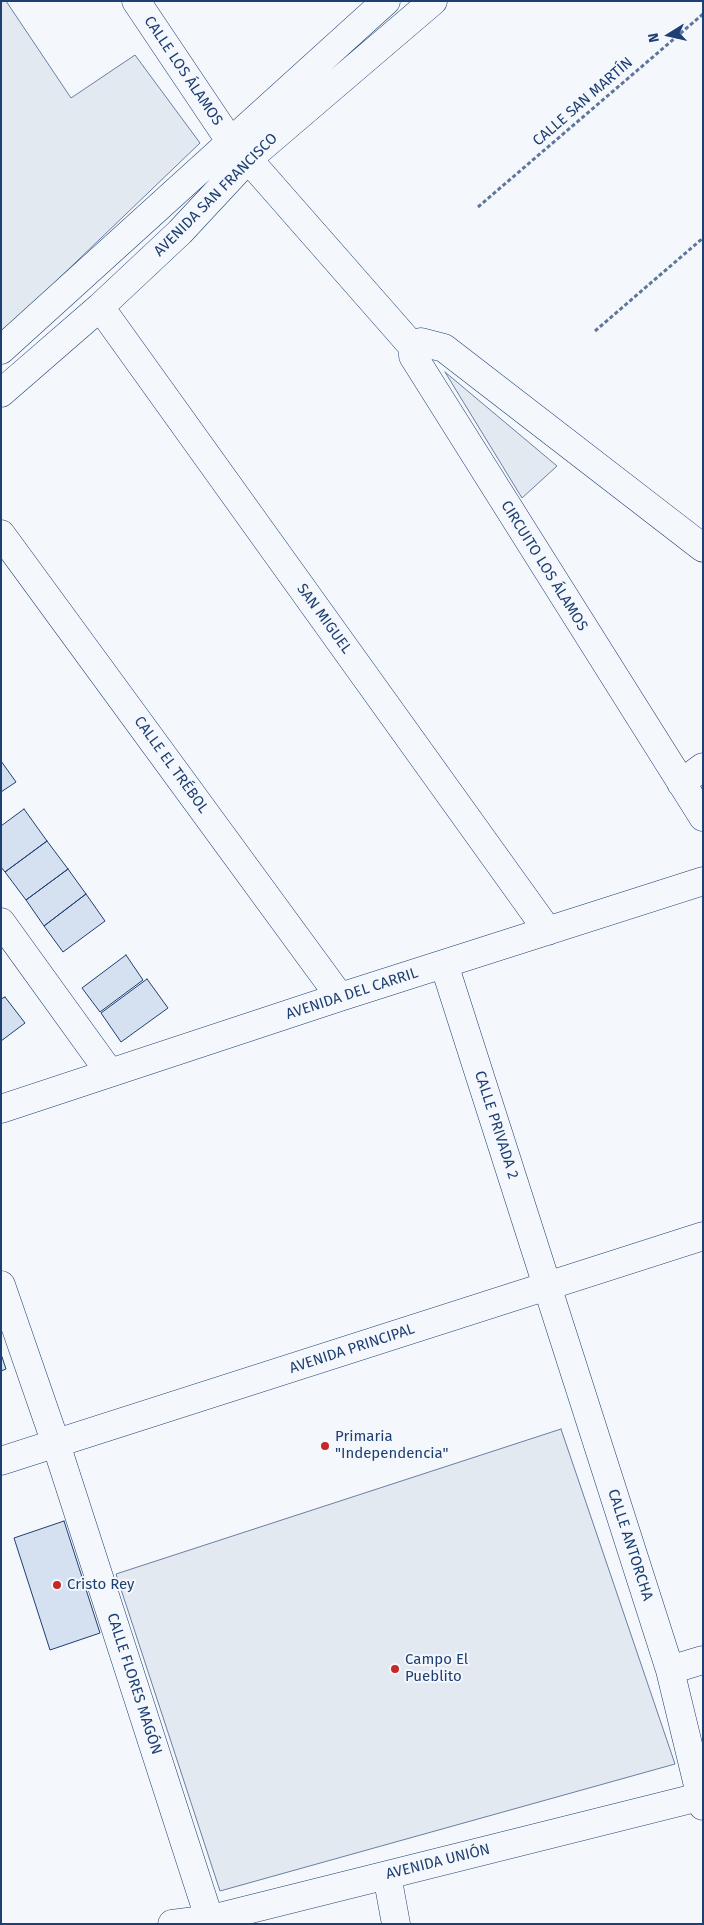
<!DOCTYPE html>
<html>
<head>
<meta charset="utf-8">
<style>
	body { margin:0 }
	#map { position:relative; width:704px; height:1925px; overflow:hidden; background:#f4f7fb; font-family:"Fira Sans",sans-serif }
	canvas { display:block }
	.frame { position:absolute; inset:0; border:2px solid #1d3f73; pointer-events:none }
	.north { position:absolute; left:644px; top:10px; width:50px; height:50px; -webkit-text-stroke:4px #f4f7fb; paint-order:stroke; rotate:260deg; font-size:14px; font-weight:700; line-height:20px; text-align:center; color:#1d3f73 }
	.north::after { content:''; display:block; margin:auto; width:18px; height:22px; background:#1d3f73; clip-path:polygon(50% 0,100% 100%,50% 72%,0 100%) }
</style>
</head>
<body>
<div id="map">
<canvas width="704" height="1925"></canvas>
<div class="frame"></div>
<div class="north">N</div>
</div>
<script>
const context = document.querySelector('canvas').getContext('2d');
context.lineJoin = 'round';
function paint(path, color) { context.fillStyle = color; context.fill(path, 'evenodd'); }
const poly = rows => new Path2D(rows.map(r => 'M' + r).join(''));
function strokePath(path, color, width, dash) { context.strokeStyle = color; context.lineWidth = width; context.lineCap = dash ? 'butt' : 'round'; context.setLineDash(dash || []); context.stroke(path); }
function write(font, color, halo, rows, align = 'center') {
  context.font = font + ' "Fira Sans",sans-serif'; context.lineWidth = 4; context.setLineDash([]); context.textBaseline = 'middle'; context.strokeStyle = halo; context.fillStyle = color; for (const [text, x, y, turn = 0] of rows) {
    context.save(); context.translate(x, y); context.rotate((+turn || 0) * Math.PI / 180); context.textAlign = isNaN(turn) ? turn : align; if (halo) context.strokeText(text, 0, 0); context.fillText(text, 0, 0); context.restore();
  }
}
const green = poly([
	[1,1,6,1,71,98,135,55,200,143,1,334,1,1],
	[445,372,557,466,522,498,445,372],
	[561,1429,675,1764,220,1891,116,1574,561,1429]
]);
paint(green, '#e3e9f0');
strokePath(green, '#687fa3', 1);
const building = poly([
	[1,761,16,782,1,792,1,761],
	[24,809,47,841,5,872,1,867,1,826,24,809],
	[47,841,68,869,26,900,5,872,47,841],
	[68,869,86,894,44,926,26,900,68,869],
	[86,894,105,921,63,952,44,926,86,894],
	[126,955,143,980,100,1012,82,988,126,955],
	[147,979,168,1008,121,1042,101,1013,147,979],
	[5,997,25,1023,1,1041,1,999,5,997],
	[1,1354,6,1369,1,1371,1,1354],
	[64,1521,100,1633,50,1650,14,1538,64,1521]
]);
paint(building, '#d5e0f0');
strokePath(building, '#1d3f73', 1);
const minor = poly([
	[136,1,230,141],
	[248,159,413,347,413,356,703,817],
	[100,307,548,931],
	[413,347,421,342,444,348,703,548],
	[1,350,386,1],
	[1,393,100,307,180,232,248,159,433,1],
	[1,534,340,997],
	[681,783,703,767],
	[1,922,110,1073],
	[444,964,670,1670,703,1806],
	[1,1109,340,997,703,881],
	[1,1285,56,1444,211,1924],
	[1,1461,703,1236],
	[670,1670,703,1660],
	[387,1875,396,1924],
	[172,1924,211,1919,703,1796]
]);
strokePath(minor, '#1d3f73', 29);
strokePath(poly([
	[478,207,703,14],
	[595,331,703,238]
]), '#5e769c', 3, [4, 2.5]);
strokePath(minor, '#f4f7fb', 28);
for (const [x, y, r, color] of [
	[325,1446,5,"#c62828"],
	[57,1585,5,"#c62828"],
	[395,1669,5,"#c62828"]
]) { const dot = new Path2D(); dot.arc(x, y, r, 0, 2 * Math.PI); context.fillStyle = color; context.fill(dot); strokePath(dot, '#f4f7fb', 2); }
write('15px', '#1d3f73', '#f4f7fb', [
	["CALLE LOS ÁLAMOS",183,71,56],
	["CALLE SAN MARTÍN",583,102,-41],
	["AVENIDA SAN FRANCISCO",216,195,-45],
	["CIRCUITO LOS ÁLAMOS",544,566,58],
	["SAN MIGUEL",324,619,54],
	["CALLE EL TRÉBOL",171,765,54],
	["AVENIDA DEL CARRIL",352,994,-18],
	["CALLE PRIVADA 2",496,1125,72],
	["AVENIDA PRINCIPAL",352,1349,-18],
	["CALLE ANTORCHA",630,1545,72],
	["CALLE FLORES MAGÓN",134,1684,72],
	["AVENIDA UNIÓN",438,1862,-14]
]);
write('15px', '#1d3f73', '#f4f7fb', [
	["Primaria",335,1437],
	["\"Independencia\"",335,1454],
	["Cristo Rey",67,1585],
	["Campo El",405,1660],
	["Pueblito",405,1677]
], 'left');
</script>
</body>
</html>
